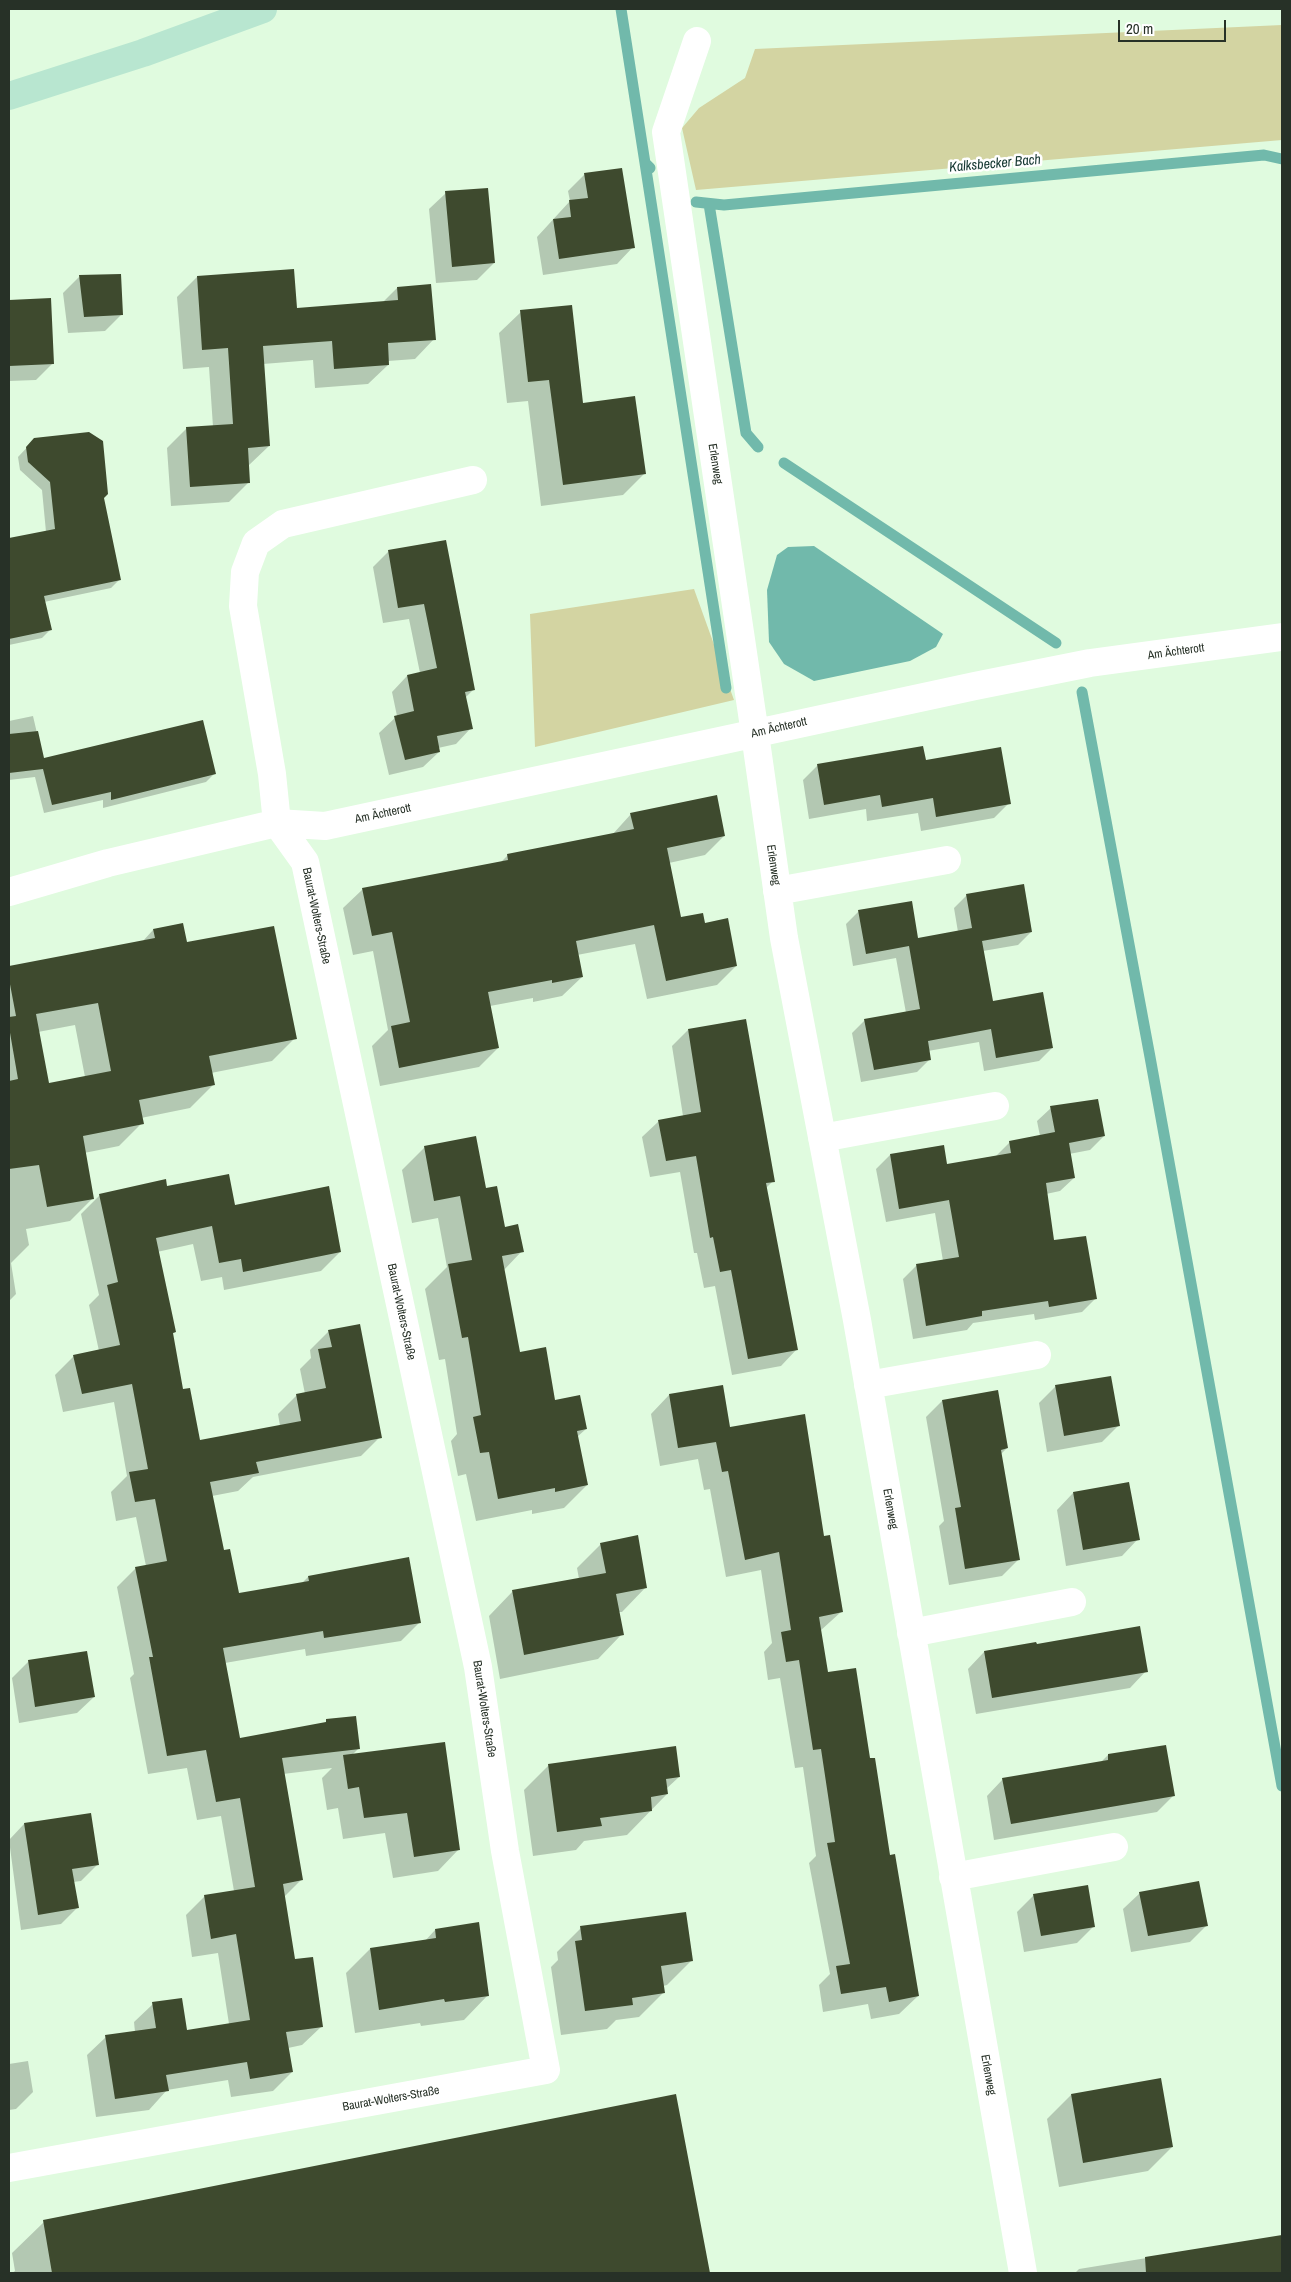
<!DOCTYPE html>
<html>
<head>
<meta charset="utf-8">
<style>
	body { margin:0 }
	#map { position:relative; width:1291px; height:2282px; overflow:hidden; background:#e0fbdf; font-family:"Archivo Narrow",sans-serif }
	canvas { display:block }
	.frame { position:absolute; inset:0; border:10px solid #273127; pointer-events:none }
	.scale { position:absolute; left:1118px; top:20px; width:108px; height:22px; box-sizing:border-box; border:2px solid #273127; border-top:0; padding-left:6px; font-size:15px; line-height:18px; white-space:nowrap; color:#273127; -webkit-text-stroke:4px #fff; paint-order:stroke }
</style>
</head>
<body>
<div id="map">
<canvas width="1291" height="2282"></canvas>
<div class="frame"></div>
<div class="scale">20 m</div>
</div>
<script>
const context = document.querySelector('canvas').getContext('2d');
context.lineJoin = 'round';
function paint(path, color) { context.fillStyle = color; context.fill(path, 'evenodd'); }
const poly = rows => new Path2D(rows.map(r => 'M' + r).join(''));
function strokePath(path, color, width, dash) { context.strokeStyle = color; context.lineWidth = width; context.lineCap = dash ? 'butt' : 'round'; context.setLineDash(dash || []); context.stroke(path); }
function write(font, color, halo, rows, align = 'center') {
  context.font = font + ' "Archivo Narrow",sans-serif'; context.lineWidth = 5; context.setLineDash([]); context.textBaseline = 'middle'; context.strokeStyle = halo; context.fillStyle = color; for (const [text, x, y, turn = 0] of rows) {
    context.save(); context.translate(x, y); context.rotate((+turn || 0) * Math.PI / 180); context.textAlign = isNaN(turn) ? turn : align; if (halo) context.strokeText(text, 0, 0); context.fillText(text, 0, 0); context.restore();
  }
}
paint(poly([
	[1282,25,1282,140,696,190,682,128,699,108,745,78,755,49],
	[694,589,734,700,535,747,530,614]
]), '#d3d4a2');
paint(poly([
	[814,546,943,634,936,647,910,661,814,681,784,664,769,642,767,590,777,555,788,547]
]), '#71b9ab');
paint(poly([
	[585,174,633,247,617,264,543,275,537,237,570,201,568,191],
	[446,193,494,263,477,280,436,283,429,209],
	[79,277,121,315,105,331,68,333,63,293],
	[197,277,296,309,383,302,397,288,434,339,415,359,388,361,388,365,368,384,315,388,313,360,263,364,269,446,248,466,249,482,229,502,171,506,167,448,186,429,213,427,209,367,183,369,177,297],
	[49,299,53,363,36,380,9,381,9,301],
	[521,312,582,404,644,474,623,495,541,506,528,401,507,403,499,333],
	[34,440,103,498,120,579,111,588,44,602,50,630,42,638,9,645,9,540,46,532,42,490,20,470,18,457],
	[445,541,473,690,465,698,471,728,456,744,438,748,439,752,423,767,389,775,379,733,397,716,392,692,407,676,420,673,409,619,383,623,373,567,389,551],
	[33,716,43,759,214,774,206,782,103,808,103,800,44,813,35,777,9,780,9,721],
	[925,762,1009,803,994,818,921,831,918,813,867,821,866,809,809,819,803,780,818,765],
	[631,814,724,836,705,855,669,863,680,919,704,925,736,966,717,985,647,999,635,944,577,955,582,977,562,996,533,1002,533,998,490,1006,498,1048,479,1067,380,1086,372,1046,388,1030,373,951,353,955,343,908,363,889,501,862,508,855,612,835],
	[967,895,1031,932,1018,945,983,951,992,1002,1052,1048,1039,1061,984,1071,979,1042,928,1051,930,1059,917,1072,861,1082,852,1033,865,1020,906,1013,896,958,853,966,846,924,859,911,917,939,958,932,954,908],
	[153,930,186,943,295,1038,272,1061,211,1073,213,1085,190,1108,141,1118,142,1123,119,1146,84,1153,92,1199,70,1221,26,1229,29,1245,11,1263,16,1294,9,1301,9,967,142,942],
	[75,1025,85,1077,48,1085,38,1032],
	[688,1030,773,1181,766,1188,797,1349,781,1366,732,1375,715,1286,704,1288,697,1253,694,1253,680,1172,650,1177,642,1137,659,1121,683,1116,672,1046],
	[1051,1108,1104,1136,1090,1150,1069,1154,1074,1178,1060,1191,1046,1194,1053,1242,1096,1298,1082,1312,1035,1320,1034,1314,973,1323,967,1330,913,1339,903,1279,916,1266,943,1261,935,1213,886,1222,876,1169,890,1155,943,1146,946,1165,996,1156,1010,1142,1040,1136,1037,1121],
	[425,1147,485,1190,504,1228,522,1251,503,1271,519,1354,554,1402,586,1429,577,1437,587,1485,564,1508,532,1514,532,1510,476,1521,466,1474,458,1476,451,1441,457,1434,445,1359,439,1360,425,1289,447,1267,438,1218,412,1223,402,1170],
	[166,1188,234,1207,340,1252,321,1271,224,1290,222,1277,201,1281,193,1244,157,1252,175,1332,172,1334,182,1391,199,1442,280,1426,278,1414,297,1395,305,1394,300,1369,311,1358,310,1350,329,1331,380,1437,361,1456,253,1477,238,1491,212,1496,223,1551,238,1595,302,1583,308,1577,420,1622,401,1641,306,1656,305,1649,225,1663,239,1740,323,1724,327,1721,359,1748,352,1755,459,1849,438,1871,393,1878,385,1833,343,1839,338,1808,327,1810,322,1778,332,1768,283,1774,301,1880,284,1897,294,1961,321,2027,302,2045,288,2048,292,2072,273,2091,231,2097,228,2080,167,2090,149,2110,96,2117,87,2055,106,2037,135,2032,134,2022,153,2004,185,2031,229,2024,218,1953,192,1957,186,1915,205,1896,234,1891,221,1816,197,1820,187,1768,148,1774,130,1678,134,1674,117,1587,136,1568,146,1566,136,1517,116,1521,111,1492,127,1476,114,1402,63,1412,55,1375,74,1356,99,1351,89,1305,99,1295,81,1214,100,1195],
	[1056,1386,1118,1426,1102,1442,1047,1452,1039,1403],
	[997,1392,1007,1448,1001,1454,1018,1560,1002,1576,949,1585,939,1526,944,1521,926,1417,942,1401],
	[669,1395,729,1428,823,1537,841,1612,820,1631,827,1673,869,1760,918,1996,899,2014,871,2019,868,2004,823,2012,819,1985,830,1974,809,1863,816,1856,803,1767,795,1768,780,1678,768,1680,764,1652,772,1643,761,1570,726,1577,710,1489,704,1490,698,1459,660,1466,651,1414],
	[1073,1493,1138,1539,1122,1556,1066,1566,1057,1510],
	[601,1544,646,1587,622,1612,618,1612,622,1634,598,1659,500,1679,489,1616,513,1591,579,1579,577,1568],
	[1036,1646,1146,1671,1130,1688,976,1714,968,1669,984,1652],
	[29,1661,94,1697,77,1713,19,1723,12,1678],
	[1108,1755,1173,1796,1157,1812,994,1840,987,1796,1003,1779,1101,1762],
	[548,1766,679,1777,666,1789,667,1794,627,1835,584,1841,576,1850,533,1856,524,1790],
	[90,1814,98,1864,81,1881,73,1882,77,1908,61,1924,21,1930,9,1840,24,1824],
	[1140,1893,1206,1926,1190,1942,1131,1952,1123,1909],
	[1034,1895,1094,1926,1077,1943,1024,1952,1017,1912],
	[581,1928,691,1961,667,1985,663,1986,664,1992,639,2017,616,2020,607,2029,561,2035,551,1967,558,1960,557,1952],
	[435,1930,488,1995,464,2020,421,2026,420,2023,355,2033,346,1973,370,1949,425,1941],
	[28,2061,33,2092,16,2109,9,2110,9,2064],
	[1071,2095,1172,2147,1148,2171,1059,2187,1047,2119],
	[675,2096,709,2273,12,2273,15,2271,12,2253,44,2222],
	[1282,2236,1282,2273,1075,2273,1079,2269]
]), '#0003');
strokePath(poly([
	[621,9,645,163,650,168],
	[645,163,726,688],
	[696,202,724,205,1264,155,1282,159],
	[709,204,746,433,758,447],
	[784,463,1056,643],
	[1082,692,1150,1057,1282,1786]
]), '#71b9ab', 11);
paint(poly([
	[622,168,635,248,559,259,553,219,571,217,569,200,588,198,584,173],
	[488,188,495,263,452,267,445,191],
	[294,269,297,308,398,300,397,287,431,284,436,340,388,343,389,365,334,369,332,341,263,346,270,446,248,448,250,483,190,487,186,427,233,424,228,348,202,350,197,276],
	[121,274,123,315,84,317,79,275],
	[51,298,54,364,9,366,9,300],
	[572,305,583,403,635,396,646,474,563,485,549,380,528,382,520,310],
	[89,432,103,441,108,494,104,498,121,580,44,596,52,630,9,639,9,538,55,529,50,482,28,462,26,447,34,438],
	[446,540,475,690,465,692,473,729,437,736,440,752,405,760,394,716,414,711,407,675,437,668,424,604,398,608,388,550],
	[203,720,216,774,111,800,111,792,52,805,43,769,9,773,9,734,38,731,44,758],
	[923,746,926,760,1001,747,1011,804,936,817,933,798,882,807,880,795,824,805,817,764],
	[717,795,725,836,667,848,681,917,703,913,705,923,728,918,737,966,666,981,654,925,576,941,583,977,552,983,552,980,488,992,499,1048,399,1068,391,1026,410,1022,392,932,372,936,362,888,508,860,507,854,634,829,630,813],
	[1024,884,1032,932,982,941,993,1001,1043,992,1053,1048,996,1058,991,1029,928,1041,931,1060,874,1070,864,1019,920,1009,909,946,866,954,858,910,912,901,918,938,972,928,966,894],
	[183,923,187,942,274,926,297,1039,209,1056,215,1085,139,1100,144,1124,83,1136,94,1199,47,1207,39,1165,9,1169,9,1081,18,1079,9,1027,9,1017,16,1016,9,979,9,966,155,938,153,929],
	[98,1003,111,1071,49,1083,36,1014],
	[746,1019,775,1182,766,1183,798,1350,748,1359,731,1270,720,1272,713,1237,710,1238,696,1156,666,1161,658,1120,701,1112,688,1029],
	[1098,1099,1105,1136,1069,1143,1075,1178,1046,1183,1054,1240,1086,1236,1097,1299,1049,1307,1048,1301,982,1311,982,1316,926,1326,916,1264,959,1257,949,1200,899,1209,890,1154,944,1145,947,1164,1011,1153,1009,1141,1055,1132,1050,1106],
	[476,1136,486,1188,497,1186,505,1227,518,1224,524,1252,502,1256,520,1352,546,1347,555,1400,580,1395,587,1429,577,1431,588,1485,555,1492,555,1488,498,1499,489,1452,480,1453,473,1417,481,1415,468,1337,462,1338,448,1264,472,1260,460,1196,434,1201,424,1146],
	[229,1174,235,1205,329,1186,341,1252,243,1272,241,1259,219,1263,212,1226,156,1238,176,1332,173,1333,183,1389,190,1388,200,1440,301,1421,296,1394,326,1388,318,1349,332,1347,328,1330,360,1324,382,1438,256,1462,259,1473,210,1482,224,1550,230,1549,239,1593,309,1581,308,1576,409,1557,421,1623,324,1638,323,1631,223,1648,240,1738,326,1722,326,1719,356,1716,360,1749,282,1758,303,1880,283,1884,295,1959,313,1957,323,2027,286,2032,293,2072,250,2079,247,2062,166,2075,169,2091,115,2099,105,2035,156,2028,152,2002,182,1998,187,2030,250,2020,236,1934,211,1939,204,1895,255,1887,240,1798,216,1802,206,1750,167,1756,149,1657,153,1657,135,1567,167,1561,155,1499,135,1502,129,1472,148,1469,132,1384,82,1394,73,1355,120,1345,107,1285,118,1282,99,1194,166,1179,167,1186],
	[1111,1376,1120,1426,1064,1436,1055,1385],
	[723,1385,730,1427,805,1414,824,1536,830,1535,843,1612,819,1617,828,1672,856,1668,870,1758,875,1758,890,1855,895,1854,919,1996,889,2002,886,1987,841,1994,836,1966,850,1964,827,1843,835,1842,821,1749,813,1750,799,1660,786,1662,781,1632,791,1630,779,1552,745,1560,728,1471,722,1472,716,1442,678,1448,669,1394],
	[998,1390,1008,1448,1001,1450,1020,1560,965,1569,955,1508,961,1507,942,1400],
	[1129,1482,1140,1540,1083,1550,1073,1492],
	[638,1535,647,1588,616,1594,624,1635,524,1655,512,1590,606,1573,600,1543],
	[1140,1626,1148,1672,992,1698,984,1651,1036,1642,1037,1644],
	[87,1651,95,1697,35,1707,28,1660],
	[445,1742,460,1850,414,1857,407,1813,364,1818,359,1787,348,1789,343,1755],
	[1166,1745,1175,1796,1011,1824,1002,1778,1108,1760,1108,1754],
	[676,1746,680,1777,666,1779,668,1794,651,1797,652,1811,600,1818,602,1826,557,1832,548,1764],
	[91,1813,99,1865,72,1869,79,1908,38,1915,24,1823],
	[1199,1881,1208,1926,1148,1936,1139,1892],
	[1088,1885,1095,1927,1041,1936,1033,1894],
	[686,1912,693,1961,661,1966,665,1993,632,1998,633,2005,585,2011,575,1941,582,1940,580,1926],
	[479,1922,489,1996,445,2002,444,1999,379,2010,370,1948,436,1938,435,1929],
	[1161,2078,1173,2147,1083,2163,1071,2094],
	[676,2094,710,2273,52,2273,43,2220],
	[1282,2235,1282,2273,1146,2273,1145,2257]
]), '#3e4a2e');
strokePath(poly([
	[697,41,666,132,755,734,784,938,857,1320,1023,2273],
	[777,891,947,860],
	[9,892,108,863,277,823,325,826,975,686,1090,663,1282,637],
	[822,1138,995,1106],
	[868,1385,1037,1355],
	[911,1633,1072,1602],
	[953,1877,1114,1847],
	[9,2168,546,2070,505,1851,478,1667,305,862,277,823,272,774,243,606,245,572,256,543,283,524,473,480]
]), '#fff', 28);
strokePath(poly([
	[9,96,143,53,263,9]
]), '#b8e6d0', 28);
write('12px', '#273127', '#fff', [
	["Erlenweg",715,464,81],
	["Am Ächterott",1176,652,-8],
	["Am Ächterott",779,728,-13],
	["Am Ächterott",383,814,-12],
	["Erlenweg",773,865,82],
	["Baurat-Wolters-Straße",316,916,78],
	["Baurat-Wolters-Straße",401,1312,78],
	["Erlenweg",890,1509,80],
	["Baurat-Wolters-Straße",484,1709,81],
	["Erlenweg",988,2075,80],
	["Baurat-Wolters-Straße",391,2099,-10]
]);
write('italic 14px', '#133630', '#fff', [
	["Kalksbecker Bach",995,164,-5]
]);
</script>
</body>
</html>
